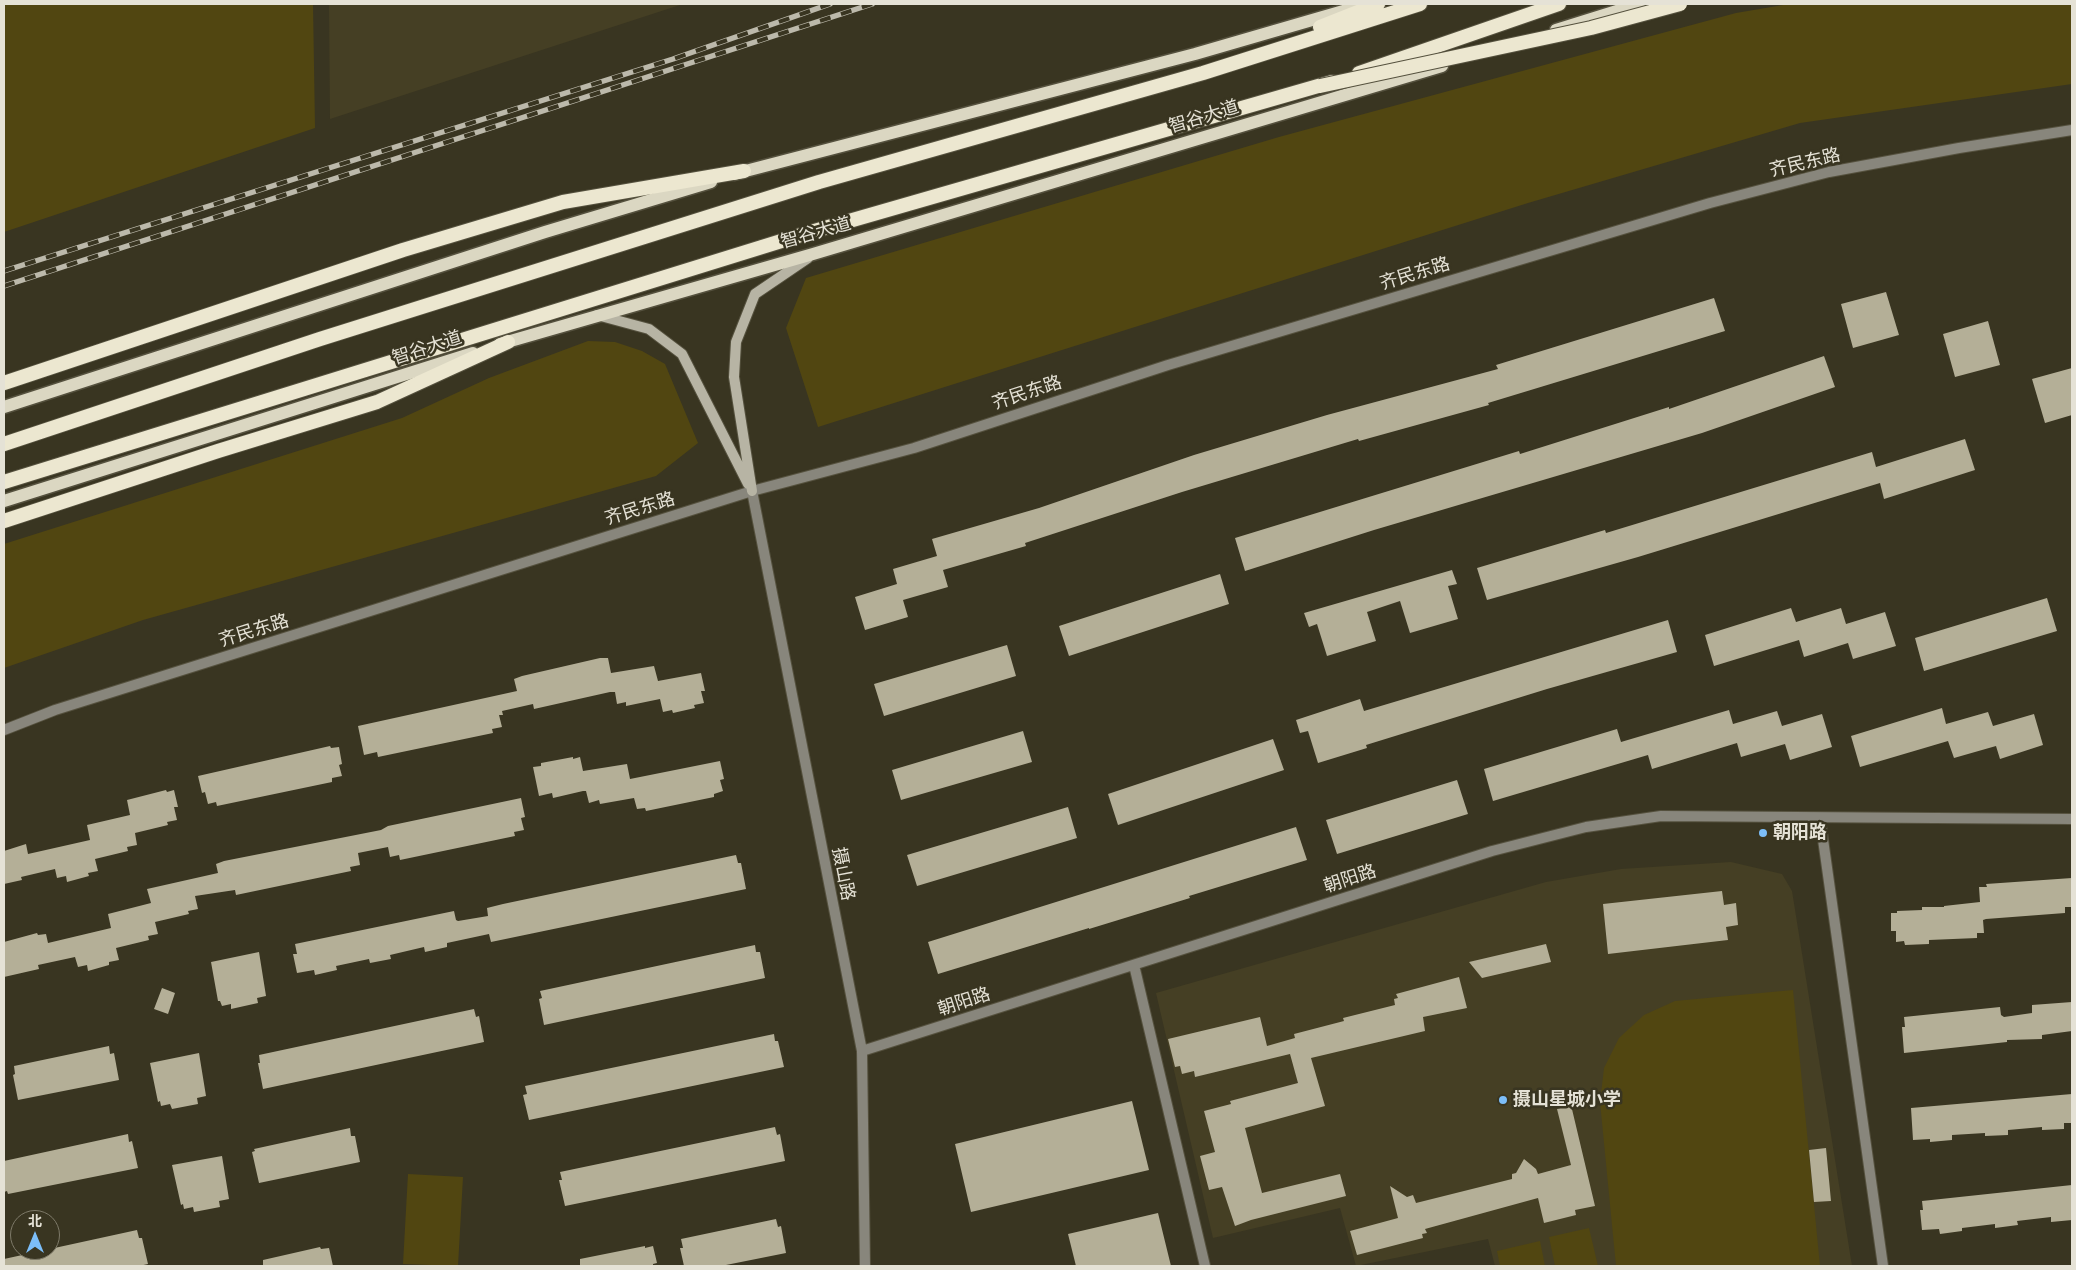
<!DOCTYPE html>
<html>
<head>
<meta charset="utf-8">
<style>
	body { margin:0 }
	#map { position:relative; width:2076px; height:1270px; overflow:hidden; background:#393521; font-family:Montserrat,"Noto Sans SC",sans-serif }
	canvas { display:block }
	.frame { position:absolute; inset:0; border:5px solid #e5e2d6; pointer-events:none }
	.north { position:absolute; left:10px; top:1210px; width:50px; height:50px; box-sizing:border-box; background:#393521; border:1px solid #7e7a69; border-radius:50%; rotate:0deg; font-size:14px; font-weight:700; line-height:20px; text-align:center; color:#e5e2d6 }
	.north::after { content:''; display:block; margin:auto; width:18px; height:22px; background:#7cbef9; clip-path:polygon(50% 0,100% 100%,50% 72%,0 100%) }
</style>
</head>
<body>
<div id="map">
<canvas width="2076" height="1270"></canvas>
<div class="frame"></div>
<div class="north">北</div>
</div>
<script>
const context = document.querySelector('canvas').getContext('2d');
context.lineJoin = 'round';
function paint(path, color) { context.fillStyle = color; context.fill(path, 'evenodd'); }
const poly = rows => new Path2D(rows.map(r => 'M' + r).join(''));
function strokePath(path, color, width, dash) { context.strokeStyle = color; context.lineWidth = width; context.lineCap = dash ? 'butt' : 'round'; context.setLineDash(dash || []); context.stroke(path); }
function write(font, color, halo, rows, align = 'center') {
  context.font = font + ' Montserrat,"Noto Sans SC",sans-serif'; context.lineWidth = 5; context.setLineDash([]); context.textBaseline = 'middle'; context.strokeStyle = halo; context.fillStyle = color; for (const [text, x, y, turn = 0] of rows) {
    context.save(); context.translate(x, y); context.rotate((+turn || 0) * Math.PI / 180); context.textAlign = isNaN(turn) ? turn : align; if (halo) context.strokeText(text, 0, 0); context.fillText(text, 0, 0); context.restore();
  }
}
paint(poly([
	[329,4,683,4,330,119],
	[1731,862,1782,874,1792,891,1852,1266,1495,1266,1488,1239,1356,1266,1340,1208,1213,1238,1156,993,1546,882,1621,869]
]), '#453f24');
paint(poly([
	[4,4,313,4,315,128,4,232],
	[1789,4,2072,4,2072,84,1800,123,1528,203,818,427,786,328,806,278,1279,137,1736,13],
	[588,341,615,342,642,351,665,364,698,443,656,476,143,620,4,668,4,544,402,418,489,378],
	[1793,990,1820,1266,1616,1266,1600,1102,1604,1068,1619,1038,1644,1015,1675,1001],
	[408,1174,463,1177,458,1266,403,1264],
	[1589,1228,1598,1266,1555,1266,1549,1237],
	[1540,1241,1545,1266,1500,1266,1497,1251]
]), '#514611');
paint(poly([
	[1886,292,1899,335,1853,348,1841,304],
	[1714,298,1725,331,1488,403,1489,405,1359,441,1358,439,1182,492,1025,543,1026,546,943,570,948,587,903,600,908,617,865,630,855,597,897,584,893,569,937,556,932,539,1039,508,1194,455,1327,415,1498,369,1496,365],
	[1988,321,2000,365,1955,377,1943,334],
	[1824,356,1835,387,1702,433,1374,530,1245,571,1235,538,1519,451,1520,454,1669,407,1669,409],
	[2072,368,2072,415,2045,423,2032,379],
	[1965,439,1975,470,1884,499,1880,483,1638,557,1487,600,1477,568,1605,530,1606,533,1872,452,1876,467],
	[1452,570,1457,584,1448,586,1458,619,1410,633,1400,601,1367,612,1376,641,1327,656,1317,624,1309,627,1304,613],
	[1220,574,1229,604,1069,656,1059,626],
	[2047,598,2057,631,1924,671,1915,638],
	[1791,608,1796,622,1841,608,1846,624,1885,612,1896,646,1853,659,1848,643,1804,657,1799,640,1714,666,1705,635],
	[1668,620,1677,652,1547,689,1366,745,1367,748,1318,763,1308,731,1300,733,1296,720,1360,699,1364,711],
	[1007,645,1016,676,884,716,874,684],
	[600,658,608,658,611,673,654,666,658,681,701,673,705,691,701,691,704,703,694,705,695,708,673,713,672,710,663,712,660,699,626,706,626,702,617,704,615,692,610,692,534,709,533,704,502,711,503,715,499,715,502,727,492,729,493,733,378,757,377,752,364,755,358,726,517,691,514,679,522,676],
	[1942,708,1946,724,1988,712,1993,726,2034,714,2043,745,2000,759,1996,746,1954,758,1948,741,1860,767,1851,736],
	[1729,710,1733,724,1777,711,1782,726,1822,714,1832,747,1790,760,1785,744,1741,757,1737,743,1652,769,1648,755,1493,801,1484,769,1617,729,1621,742],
	[1023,731,1032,762,901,800,892,770],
	[1273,739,1284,770,1118,825,1108,794],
	[330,746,331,748,339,747,342,764,339,765,342,776,332,778,332,782,217,806,216,802,208,804,205,792,202,793,198,776],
	[573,757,573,759,580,757,583,771,627,764,630,779,720,761,724,779,720,780,723,791,714,794,714,797,646,811,645,808,637,809,634,798,600,804,599,800,589,803,586,791,583,791,553,798,552,793,539,796,533,767,541,766,541,763],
	[1457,780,1468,814,1337,854,1326,820],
	[166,790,167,792,174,790,178,807,174,807,177,820,167,822,168,825,135,833,137,845,127,847,128,851,95,859,98,871,88,873,89,876,67,882,66,876,57,878,55,869,21,877,22,880,4,884,4,851,26,844,28,854,90,840,87,825,130,815,127,800],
	[521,798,525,817,521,818,524,830,514,832,515,836,400,860,399,855,390,857,388,847,358,853,360,865,350,867,351,871,236,895,235,890,195,896,198,909,188,911,189,914,155,922,158,934,148,936,149,940,116,948,119,960,109,962,109,965,88,971,87,965,78,967,75,957,38,965,39,969,4,977,4,942,37,933,38,935,46,934,48,943,111,928,108,914,151,903,147,889,218,873,216,864,224,861,381,830,388,826],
	[1068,807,1077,838,917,886,907,855],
	[1296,827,1307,860,1189,896,1190,898,1089,929,1089,928,938,974,928,942],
	[736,855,738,863,741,863,746,889,491,942,489,934,447,943,447,947,425,952,424,947,390,955,391,959,370,963,369,959,336,966,337,970,315,975,314,970,297,973,293,954,297,954,295,944,454,911,456,920,458,921,488,916,487,908,503,904],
	[2072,878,2072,907,2065,907,2065,913,1986,919,1983,920,1984,933,1977,933,1977,938,1929,940,1929,944,1905,945,1904,941,1896,942,1896,931,1891,931,1891,913,1897,913,1897,911,1922,910,1922,907,1944,907,1944,906,1980,902,1979,887,1987,887,1986,884],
	[1722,891,1724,905,1736,903,1738,925,1726,927,1728,940,1608,954,1603,904],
	[1546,944,1551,962,1482,978,1469,962],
	[755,945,756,952,760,952,765,978,544,1025,539,999,542,998,540,991],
	[259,952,266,996,257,998,258,1003,231,1009,231,1004,222,1006,220,1001,218,1001,211,962],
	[1459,977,1467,1008,1423,1017,1425,1031,1311,1058,1325,1106,1245,1128,1262,1193,1340,1174,1346,1196,1251,1220,1235,1226,1222,1187,1209,1190,1200,1156,1215,1152,1204,1111,1231,1104,1230,1101,1298,1083,1290,1054,1195,1077,1194,1071,1182,1074,1180,1066,1175,1067,1168,1039,1260,1017,1267,1046,1295,1038,1294,1034,1344,1021,1343,1018,1395,1005,1394,999,1398,998,1396,994],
	[162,988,175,993,168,1014,154,1009],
	[2072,1002,2072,1031,2042,1035,2042,1039,2007,1040,2007,1042,1904,1053,1902,1027,1905,1027,1904,1017,2000,1007,2001,1015,2004,1017,2032,1013,2032,1005],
	[474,1009,476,1017,479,1016,484,1042,263,1089,258,1063,260,1063,259,1055],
	[774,1034,775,1041,778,1041,784,1067,529,1120,523,1095,527,1094,525,1086],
	[109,1046,110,1054,114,1053,119,1080,18,1100,13,1075,15,1074,14,1066],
	[199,1053,206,1096,197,1098,198,1104,172,1109,170,1104,161,1106,160,1101,158,1102,150,1063],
	[2072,1094,2072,1123,2064,1123,2064,1129,2042,1130,2042,1127,2008,1130,2008,1135,1985,1136,1985,1133,1952,1135,1952,1140,1930,1142,1930,1139,1913,1140,1911,1108],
	[1132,1101,1149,1170,971,1212,955,1144],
	[1571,1105,1595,1206,1575,1210,1576,1215,1544,1223,1538,1198,1425,1229,1427,1233,1422,1234,1423,1238,1357,1255,1350,1231,1398,1218,1390,1186,1407,1197,1413,1195,1416,1203,1512,1179,1512,1174,1516,1173,1524,1159,1536,1169,1538,1174,1571,1165,1557,1109],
	[775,1127,777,1135,780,1134,785,1161,565,1206,559,1180,562,1180,560,1172],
	[350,1128,351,1136,355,1136,360,1162,259,1183,252,1152,255,1151,254,1149],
	[128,1134,129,1142,132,1141,138,1168,8,1194,7,1191,4,1192,4,1161],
	[1826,1148,1831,1201,1814,1202,1809,1150],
	[222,1156,229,1199,219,1201,220,1207,194,1212,193,1207,184,1209,183,1204,181,1205,172,1165],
	[2072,1185,2072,1220,2051,1222,2051,1217,2017,1221,2018,1225,1995,1228,1995,1224,1962,1228,1962,1231,1940,1234,1939,1229,1922,1230,1920,1210,1923,1210,1922,1201],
	[1158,1213,1171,1266,1076,1266,1068,1234],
	[776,1219,778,1227,781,1226,786,1253,721,1266,684,1266,680,1248,683,1248,681,1239],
	[137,1230,139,1238,142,1238,148,1264,139,1266,4,1266,4,1259],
	[645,1246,645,1248,653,1246,657,1263,653,1264,653,1266,580,1266,580,1259],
	[320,1247,321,1249,329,1248,333,1266,263,1266,263,1260]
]), '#b4af97');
const minor = poly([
	[752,491,862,1051,865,1266],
	[1820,818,1883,1266],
	[1134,965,1205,1266],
	[862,1051,1492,851,1586,827,1661,816,2072,819]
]);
const tertiary = poly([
	[4,730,55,710,752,491,914,448,1168,365,1710,203,1829,172,1959,148,2072,130]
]);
const secondary = poly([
	[597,315,649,329,682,354,748,484],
	[752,491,734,377,736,342,755,294,808,258]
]);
const primary = poly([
	[1556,30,1639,4],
	[734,174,1195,54,1357,7],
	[500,344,813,254,1442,66],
	[4,407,545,232,711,182],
	[4,501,473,353]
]);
const trunk = poly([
	[1320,27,1378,4],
	[1359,73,1559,4],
	[4,383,403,250,563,202,744,171],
	[4,444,320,339,819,182,1203,73,1420,4],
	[4,482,804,234,1332,82],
	[4,521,218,451,377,402,508,342]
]);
strokePath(minor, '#55513e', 12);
strokePath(tertiary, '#55513e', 12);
strokePath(secondary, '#55513e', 12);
strokePath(primary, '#55513e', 15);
strokePath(trunk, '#55513e', 16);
strokePath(minor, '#88867c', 10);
strokePath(tertiary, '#88867c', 10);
strokePath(secondary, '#b7b4a4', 10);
strokePath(primary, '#dbd7c2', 12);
strokePath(trunk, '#ece7d0', 14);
const rail = poly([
	[4,271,673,59,830,4],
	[4,286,872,4]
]);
strokePath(rail, '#bcb9ab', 5.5);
strokePath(rail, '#393521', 4, [11]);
const trunkBridge = poly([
	[1320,86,1591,28,1680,4]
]);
strokePath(trunkBridge, '#55513e', 16, []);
strokePath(trunkBridge, '#ece7d0', 14);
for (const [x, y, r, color] of [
	[1763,833,5,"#7cbef9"],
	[1503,1100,5,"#7cbef9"]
]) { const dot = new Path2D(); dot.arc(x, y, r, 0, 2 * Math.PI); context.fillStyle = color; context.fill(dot); strokePath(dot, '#393521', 2); }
write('18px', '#e5e2d6', '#393521', [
	["智谷大道",1204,117,-17],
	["齐民东路",1805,163,-13],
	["智谷大道",816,233,-16],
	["齐民东路",1415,274,-17],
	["智谷大道",427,348,-18],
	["齐民东路",1027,393,-18],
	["齐民东路",640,509,-17],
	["齐民东路",254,631,-17],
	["摄山路",843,874,79],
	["朝阳路",1350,879,-18],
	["朝阳路",964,1002,-18]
]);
write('bold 18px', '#e5e2d6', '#393521', [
	["朝阳路",1773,833],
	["摄山星城小学",1513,1100]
], 'left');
</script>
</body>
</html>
